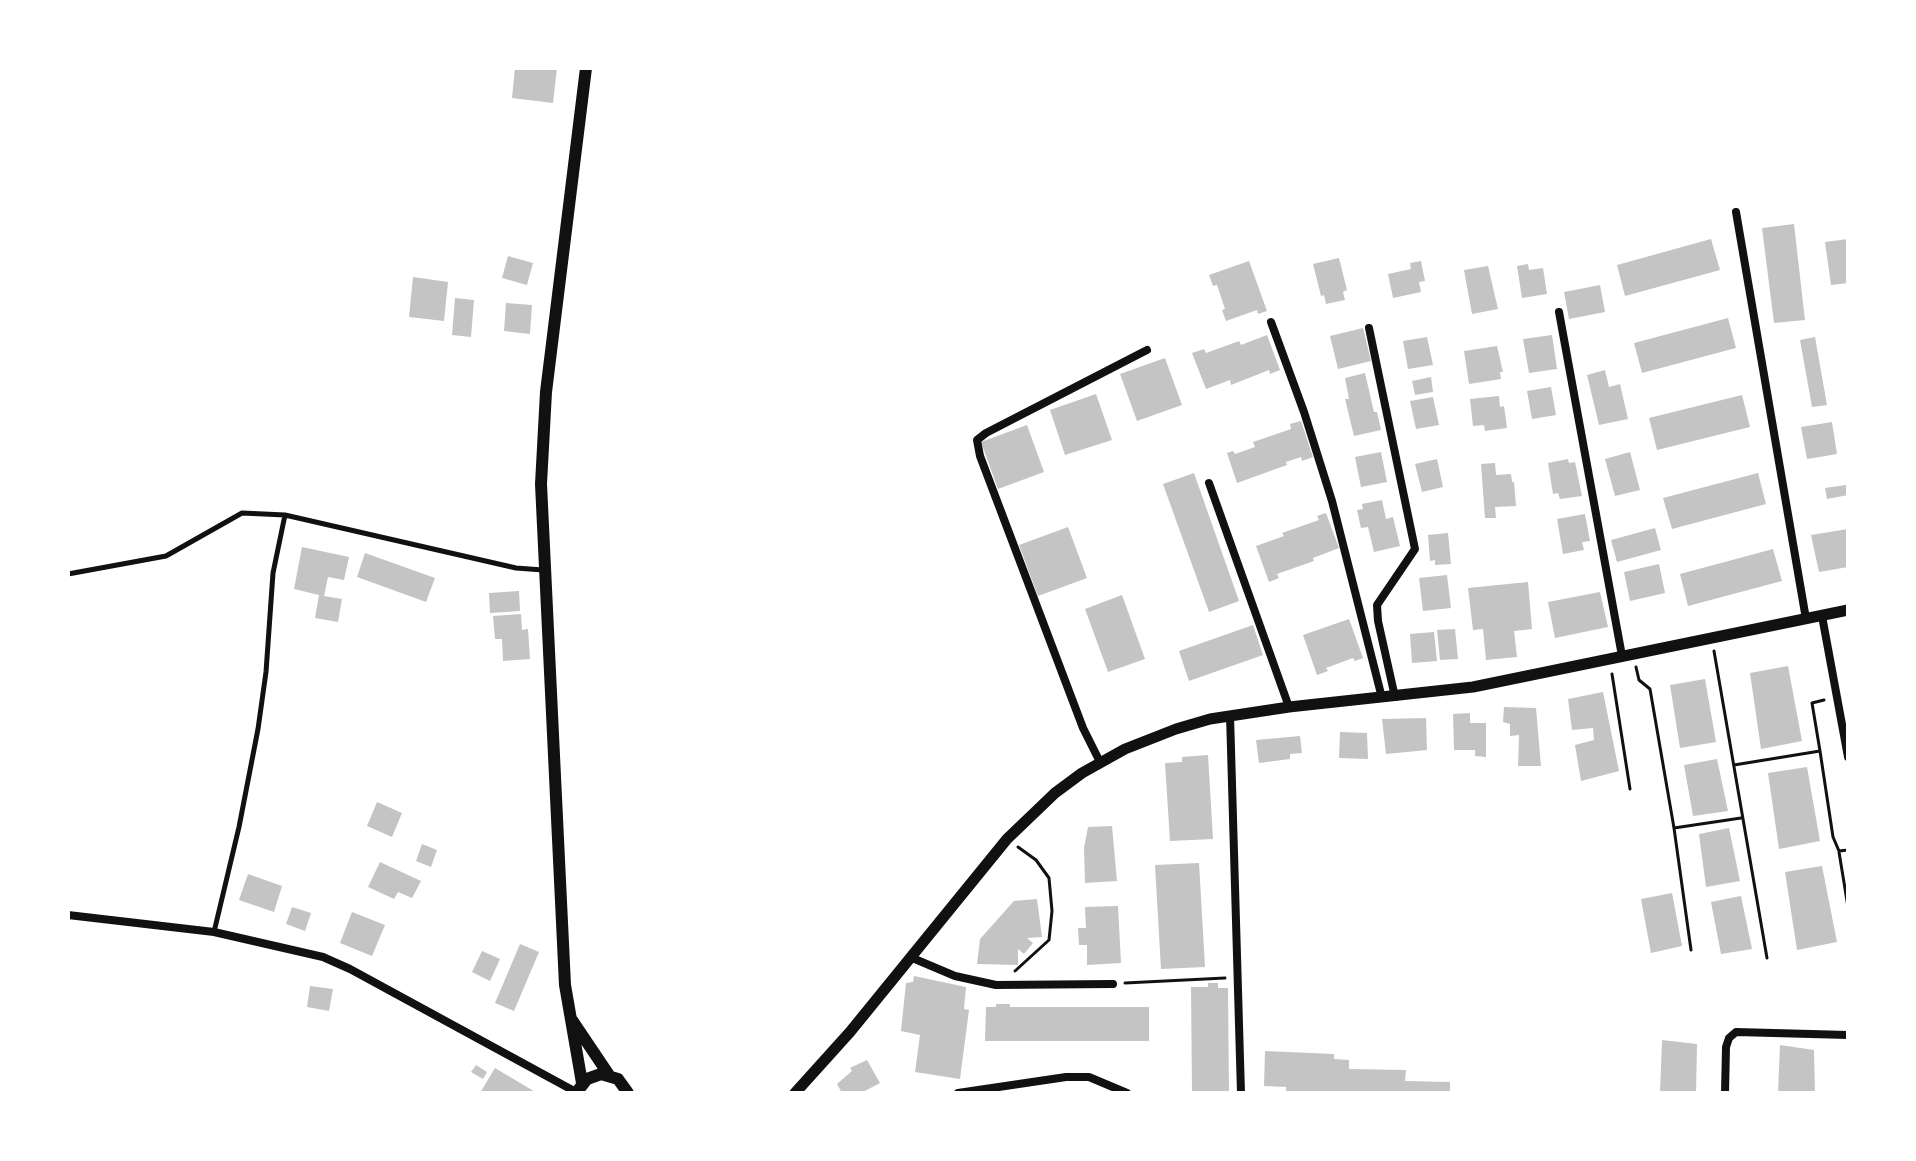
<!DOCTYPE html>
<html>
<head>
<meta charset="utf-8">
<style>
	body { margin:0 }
	#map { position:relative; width:1916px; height:1161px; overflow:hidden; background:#fff; font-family:"Crimson Pro",serif }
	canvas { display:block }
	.frame { position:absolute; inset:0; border:70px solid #fff; pointer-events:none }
</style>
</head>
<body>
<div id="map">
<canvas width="1916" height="1161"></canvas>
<div class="frame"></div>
</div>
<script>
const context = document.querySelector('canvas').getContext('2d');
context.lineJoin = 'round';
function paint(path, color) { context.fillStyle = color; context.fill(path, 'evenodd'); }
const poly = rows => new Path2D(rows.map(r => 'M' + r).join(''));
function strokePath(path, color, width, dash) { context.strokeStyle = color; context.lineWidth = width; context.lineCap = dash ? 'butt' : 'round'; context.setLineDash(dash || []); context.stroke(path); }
paint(poly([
	[515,68,557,68,553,103,512,98],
	[1794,224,1805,320,1774,323,1762,228],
	[1711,239,1720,270,1625,296,1617,265],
	[1848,239,1848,283,1831,285,1825,242],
	[508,256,533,263,527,285,502,278],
	[1339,258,1347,290,1343,292,1345,300,1326,304,1324,295,1321,296,1313,264],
	[1249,261,1267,311,1258,314,1257,310,1226,321,1222,310,1225,309,1217,285,1213,286,1209,275],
	[1421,261,1425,281,1419,282,1421,292,1393,298,1388,274,1411,269,1410,263],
	[1528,264,1529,270,1543,268,1547,294,1522,298,1517,266],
	[1488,266,1498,309,1472,314,1464,270],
	[413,277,448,282,444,321,409,317],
	[1600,285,1605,312,1569,319,1564,292],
	[455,298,474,300,471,337,452,335],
	[506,303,532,305,530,334,504,331],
	[1728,318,1736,348,1642,373,1634,343],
	[1363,328,1371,361,1338,369,1330,336],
	[1267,335,1280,370,1270,374,1269,370,1231,385,1230,380,1206,389,1192,353,1204,349,1206,353,1239,341,1241,345],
	[1552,335,1557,369,1529,373,1523,339],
	[1427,337,1433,365,1408,369,1403,341],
	[1815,337,1827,405,1812,407,1800,340],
	[1497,346,1503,372,1500,372,1501,379,1469,384,1464,351],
	[1165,358,1182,405,1137,421,1120,374],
	[1605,370,1609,387,1620,384,1628,419,1599,425,1587,375],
	[1365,373,1374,412,1377,412,1381,430,1354,436,1345,399,1349,399,1345,378],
	[1431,377,1433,392,1415,395,1412,381],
	[1551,387,1556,415,1532,419,1527,391],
	[1096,394,1112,440,1065,455,1050,410],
	[1742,395,1750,427,1657,450,1649,418],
	[1499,396,1500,407,1504,406,1507,428,1485,431,1484,425,1473,426,1470,399],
	[1433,397,1439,425,1416,429,1410,401],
	[1301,421,1313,457,1302,461,1301,457,1286,462,1287,465,1237,483,1227,453,1233,451,1235,454,1255,447,1253,442,1291,429,1290,424],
	[1832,422,1837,454,1807,459,1801,427],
	[1027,425,1044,472,998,489,981,442],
	[1381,452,1387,482,1361,487,1355,457],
	[1630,452,1640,490,1615,496,1605,459],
	[1437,459,1443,487,1422,492,1415,464],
	[1568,459,1569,463,1575,462,1582,496,1560,499,1558,493,1553,494,1548,463],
	[1495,463,1496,475,1511,474,1512,482,1514,482,1516,506,1495,507,1496,518,1485,518,1481,464],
	[1194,473,1239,601,1209,612,1163,484],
	[1758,473,1766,504,1672,529,1663,498],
	[1846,485,1848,495,1827,499,1825,488],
	[1382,500,1386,519,1393,517,1400,546,1374,552,1368,527,1361,528,1357,510,1363,509,1362,504],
	[1326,513,1339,548,1313,558,1314,561,1277,574,1279,578,1269,582,1256,546,1284,536,1282,533,1319,520,1317,516],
	[1585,514,1590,541,1582,542,1584,550,1563,554,1557,519],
	[1068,527,1087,578,1038,596,1019,545],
	[1655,528,1661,550,1617,562,1611,540],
	[1848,529,1848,567,1819,572,1811,535],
	[1448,533,1451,564,1435,565,1435,560,1430,561,1428,535],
	[302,547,349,557,344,580,328,577,324,596,342,599,338,622,315,618,319,595,294,589],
	[1773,549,1782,581,1688,606,1680,574],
	[365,553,435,578,426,602,357,577],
	[1659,564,1665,593,1630,601,1624,572],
	[1447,575,1451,608,1423,611,1419,578],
	[1528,582,1532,629,1514,631,1517,657,1486,660,1483,629,1473,630,1468,588],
	[519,591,520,611,490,613,489,593],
	[1600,592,1608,627,1555,638,1548,602],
	[1122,595,1145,659,1108,672,1085,609],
	[521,614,522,630,528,629,530,659,503,661,502,639,495,639,493,616],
	[1349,619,1363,658,1355,661,1353,658,1326,668,1328,671,1317,675,1303,635],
	[1253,625,1263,655,1189,681,1179,651],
	[1455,629,1458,659,1440,660,1437,630],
	[1434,632,1437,661,1412,663,1410,634],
	[1788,666,1802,741,1761,749,1750,673],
	[1705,679,1716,742,1680,748,1670,685],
	[1603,692,1619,771,1581,781,1575,745,1594,740,1593,728,1572,730,1568,699],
	[1504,707,1536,708,1541,766,1518,766,1519,735,1510,736,1510,724,1503,722],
	[1470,713,1470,723,1486,723,1486,757,1475,756,1475,750,1454,750,1453,714],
	[1426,718,1427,750,1386,754,1382,719],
	[1340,732,1367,733,1368,759,1339,758],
	[1300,736,1302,753,1290,754,1290,759,1259,763,1256,740],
	[1208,755,1213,839,1170,841,1165,763,1182,762,1182,757],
	[1717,759,1728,811,1693,816,1684,765],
	[1807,767,1820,841,1779,849,1768,773],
	[377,802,402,813,392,837,367,826],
	[1112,826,1117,881,1085,883,1084,848,1088,827],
	[1729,828,1740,881,1706,887,1699,834],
	[422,844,437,850,431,867,416,861],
	[380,862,421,881,412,898,398,892,394,899,368,887],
	[1199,863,1205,967,1161,969,1155,865],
	[1822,866,1837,942,1797,950,1785,872],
	[248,874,282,886,274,912,239,900],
	[1672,893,1682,946,1651,953,1641,899],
	[1741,896,1752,949,1721,954,1711,902],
	[1037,899,1042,937,1027,938,1033,943,1024,954,1018,949,1018,965,977,964,980,939,1014,901],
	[1118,906,1121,963,1087,965,1087,945,1079,945,1078,928,1086,928,1085,907],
	[292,907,311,913,305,931,286,924],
	[352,912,385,925,372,956,340,943],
	[520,944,539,952,514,1011,495,1003],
	[482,951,500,959,490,981,472,972],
	[914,976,966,987,964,1009,969,1010,960,1079,915,1072,920,1035,901,1031,906,983,913,982],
	[1208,983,1218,983,1218,988,1228,988,1229,1093,1192,1093,1191,987,1208,987],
	[310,986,333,989,329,1011,307,1007],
	[996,1004,1010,1004,1010,1007,1149,1007,1149,1041,985,1041,986,1007,996,1007],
	[1662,1040,1697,1044,1696,1093,1660,1093],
	[1780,1045,1814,1050,1815,1093,1778,1093],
	[1265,1051,1334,1054,1334,1059,1349,1060,1349,1069,1406,1070,1405,1081,1450,1082,1450,1093,1286,1093,1286,1087,1264,1086],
	[867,1060,880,1083,861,1093,842,1093,837,1084,852,1071,850,1068],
	[476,1065,487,1072,483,1079,471,1072],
	[495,1068,537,1093,480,1093]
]), '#c4c4c4');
strokePath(poly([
	[1714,651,1767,958],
	[1636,667,1639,680,1650,689,1674,828,1691,950],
	[1612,674,1630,789],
	[1820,751,1812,703,1824,700],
	[1734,765,1820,751,1833,837,1839,851,1848,850],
	[1674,828,1741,818],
	[1839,852,1848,907],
	[1015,971,1049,940,1052,911,1049,878,1036,860,1018,847],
	[1125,983,1225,978]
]), '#111', 3);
strokePath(poly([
	[68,574,166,556,242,513,285,515,516,568,543,570],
	[214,932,239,827,258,729,266,672,273,573,285,515]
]), '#111', 5);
strokePath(poly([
	[1736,212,1806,619],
	[1559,312,1622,656],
	[1271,322,1304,412,1332,501,1382,698],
	[1369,328,1415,549,1377,605,1378,621,1395,697],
	[1209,483,1289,707],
	[1822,616,1848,757],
	[1230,715,1241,1093],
	[1100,762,1083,728,980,456,977,440,986,433,1147,350],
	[68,915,214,932,323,957,350,969,576,1092],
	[910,957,955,976,996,985,1113,984],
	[958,1093,1066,1077,1089,1077,1127,1093],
	[1725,1093,1726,1047,1729,1038,1736,1032,1848,1035]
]), '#111', 8);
strokePath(poly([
	[795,1093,850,1032,1007,839,1055,793,1082,773,1125,749,1176,729,1210,719,1289,707,1473,687,1848,610]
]), '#111', 11);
strokePath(poly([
	[572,1020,609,1075],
	[582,1083,565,985,541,484,546,392,586,68],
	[576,1093,587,1079,601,1074,618,1079,628,1093]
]), '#111', 12);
</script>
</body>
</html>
